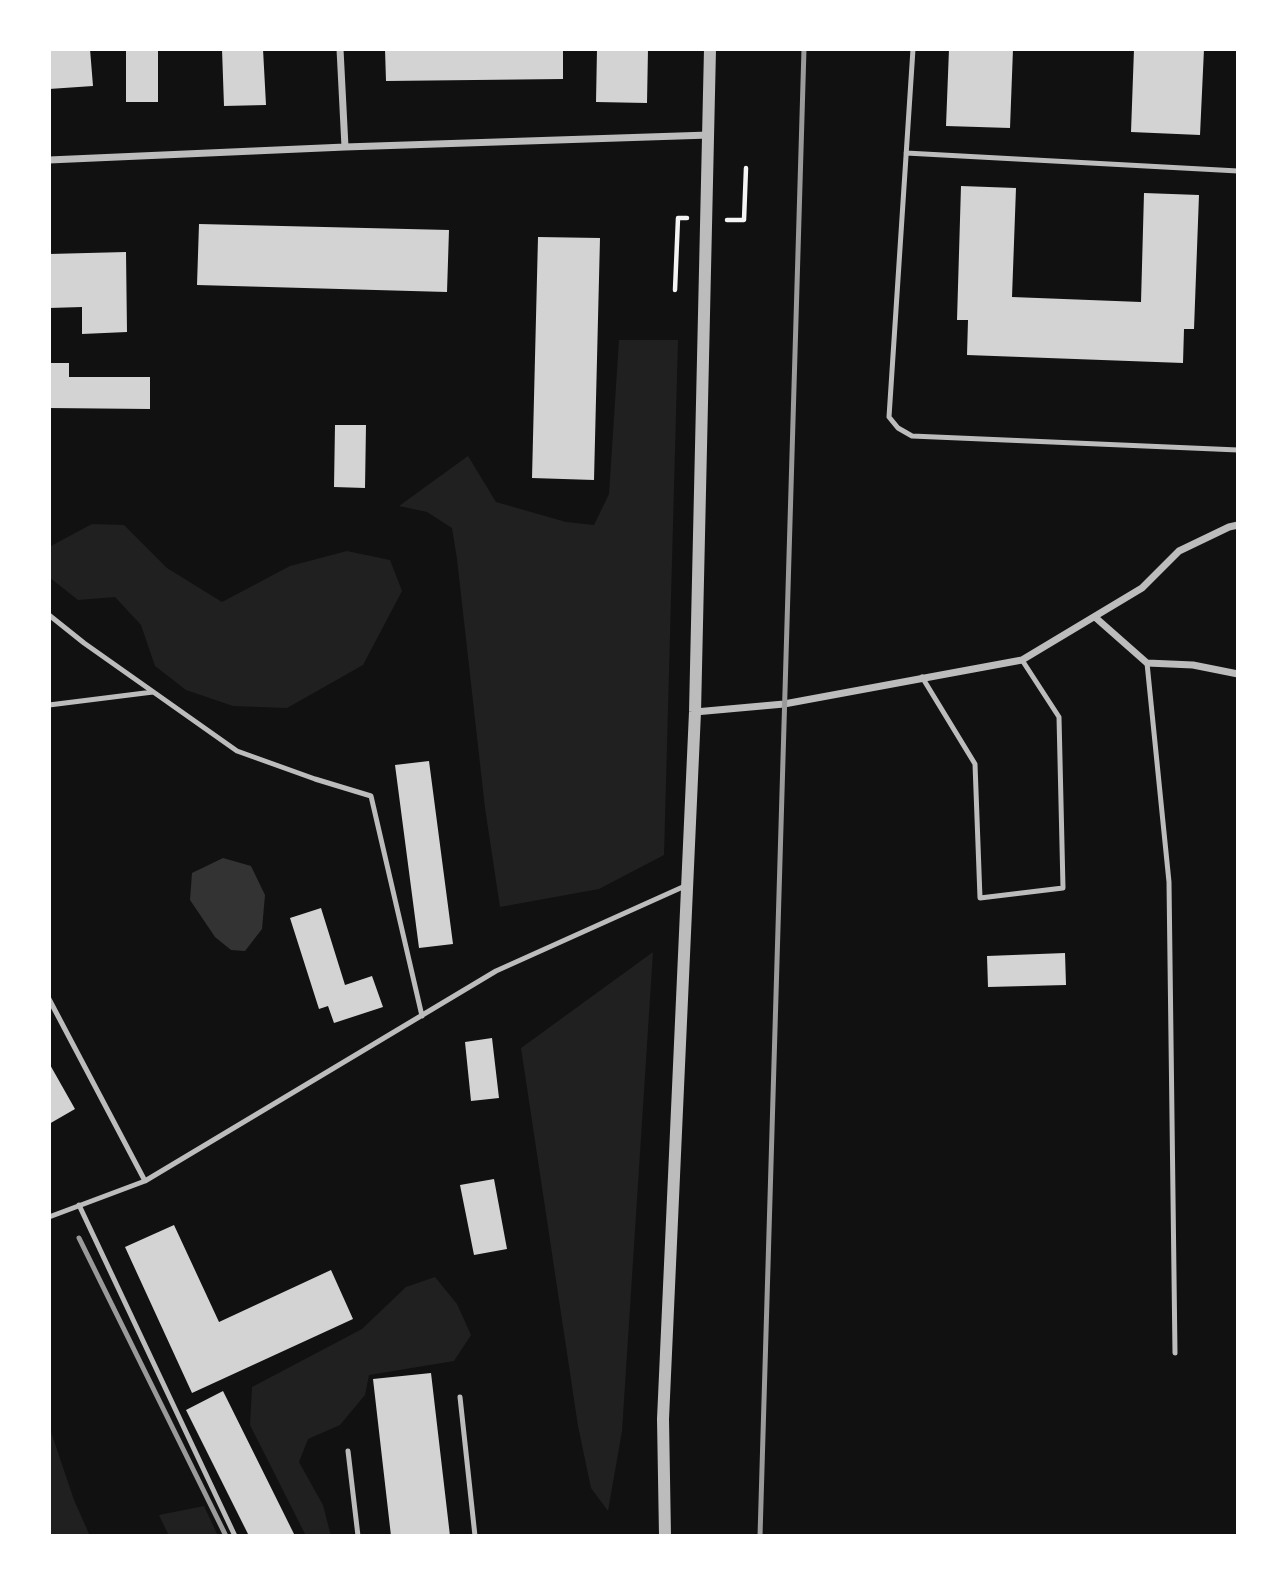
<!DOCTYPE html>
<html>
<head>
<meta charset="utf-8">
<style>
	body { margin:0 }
	#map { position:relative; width:1287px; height:1585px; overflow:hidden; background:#111; font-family:"Fira Sans Condensed",sans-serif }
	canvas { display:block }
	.frame { position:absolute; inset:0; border:51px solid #fff; pointer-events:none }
</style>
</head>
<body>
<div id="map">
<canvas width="1287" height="1585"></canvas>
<div class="frame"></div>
</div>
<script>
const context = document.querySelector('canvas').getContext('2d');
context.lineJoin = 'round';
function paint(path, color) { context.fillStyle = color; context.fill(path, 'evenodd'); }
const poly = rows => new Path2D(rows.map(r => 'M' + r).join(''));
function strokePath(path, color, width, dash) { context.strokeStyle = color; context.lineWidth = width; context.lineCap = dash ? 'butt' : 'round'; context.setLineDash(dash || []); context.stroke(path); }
paint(poly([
	[619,340,678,340,664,855,599,889,500,907,485,808,457,559,452,528,427,512,399,506,468,456,496,502,566,522,594,525,609,494],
	[92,524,124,525,167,568,222,602,290,566,347,551,390,560,402,591,363,665,287,708,233,706,186,690,155,666,141,625,115,597,78,600,49,577,49,547],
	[653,952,622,1431,608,1511,591,1488,578,1426,521,1048],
	[435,1277,457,1304,471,1335,454,1361,369,1375,365,1395,340,1425,308,1439,299,1462,323,1505,331,1536,306,1536,250,1425,252,1387,362,1329,406,1287],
	[49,1426,74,1500,90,1536,49,1536],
	[204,1506,218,1536,169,1536,159,1515]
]), '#202020');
paint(poly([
	[223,858,251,866,265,895,262,929,245,951,231,950,215,937,190,900,192,873]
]), '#333');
paint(poly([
	[49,49,90,49,93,86,49,89],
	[126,49,158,49,158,102,126,102],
	[222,49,263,49,266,105,224,106],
	[385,49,563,49,563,79,386,81],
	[597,49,648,49,647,103,596,102],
	[949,49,1013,49,1010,128,946,126],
	[1134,49,1204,49,1200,135,1131,132],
	[961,186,1016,188,1012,297,1141,302,1144,193,1199,195,1194,329,1184,329,1183,363,967,355,968,320,957,320],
	[199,224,449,230,447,292,197,285],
	[538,237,600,238,594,480,532,478],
	[126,252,127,332,82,334,82,307,49,308,49,254],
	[49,363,69,363,69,377,150,377,150,409,49,408],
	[335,425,366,425,365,488,334,487],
	[429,761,453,944,419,948,395,765],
	[321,908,345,985,372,976,383,1007,334,1023,328,1006,319,1009,290,918],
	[1065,953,1066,985,988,987,987,956],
	[492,1038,499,1098,471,1101,465,1042],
	[49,1063,75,1109,49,1124],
	[494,1179,507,1249,474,1255,460,1185],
	[174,1225,219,1322,331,1270,353,1319,192,1393,125,1247],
	[431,1373,450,1536,391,1536,373,1379],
	[223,1391,295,1536,249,1536,186,1410]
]), '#d3d3d3');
strokePath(poly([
	[727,220,744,220,746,168],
	[675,290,678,218,687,218]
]), '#f5f5f5', 4.5);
strokePath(poly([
	[913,49,889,417,898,428,912,436,1238,450],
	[906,153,1238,171],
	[49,615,84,643,237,751,315,779,371,796,422,1016],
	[1147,663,1169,882,1175,1353],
	[922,677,975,764,980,898,1063,888,1059,717,1022,660],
	[49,705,153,692],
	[49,999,145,1181],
	[79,1205,235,1536],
	[49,1217,145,1181,496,971,685,886],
	[460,1397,475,1536],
	[348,1451,358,1536]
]), '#bcbcbc', 5);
strokePath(poly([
	[340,49,345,147],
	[49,160,345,147,709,135],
	[1096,618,1147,663,1193,665,1238,674],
	[695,712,784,704,1022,660,1142,588,1179,551,1229,527,1238,525]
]), '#bcbcbc', 7);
strokePath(poly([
	[665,1536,663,1419,695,712,710,49]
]), '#bcbcbc', 12);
strokePath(poly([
	[79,1238,226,1536],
	[760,1536,804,49]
]), '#9a9a9a', 5);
</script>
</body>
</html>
